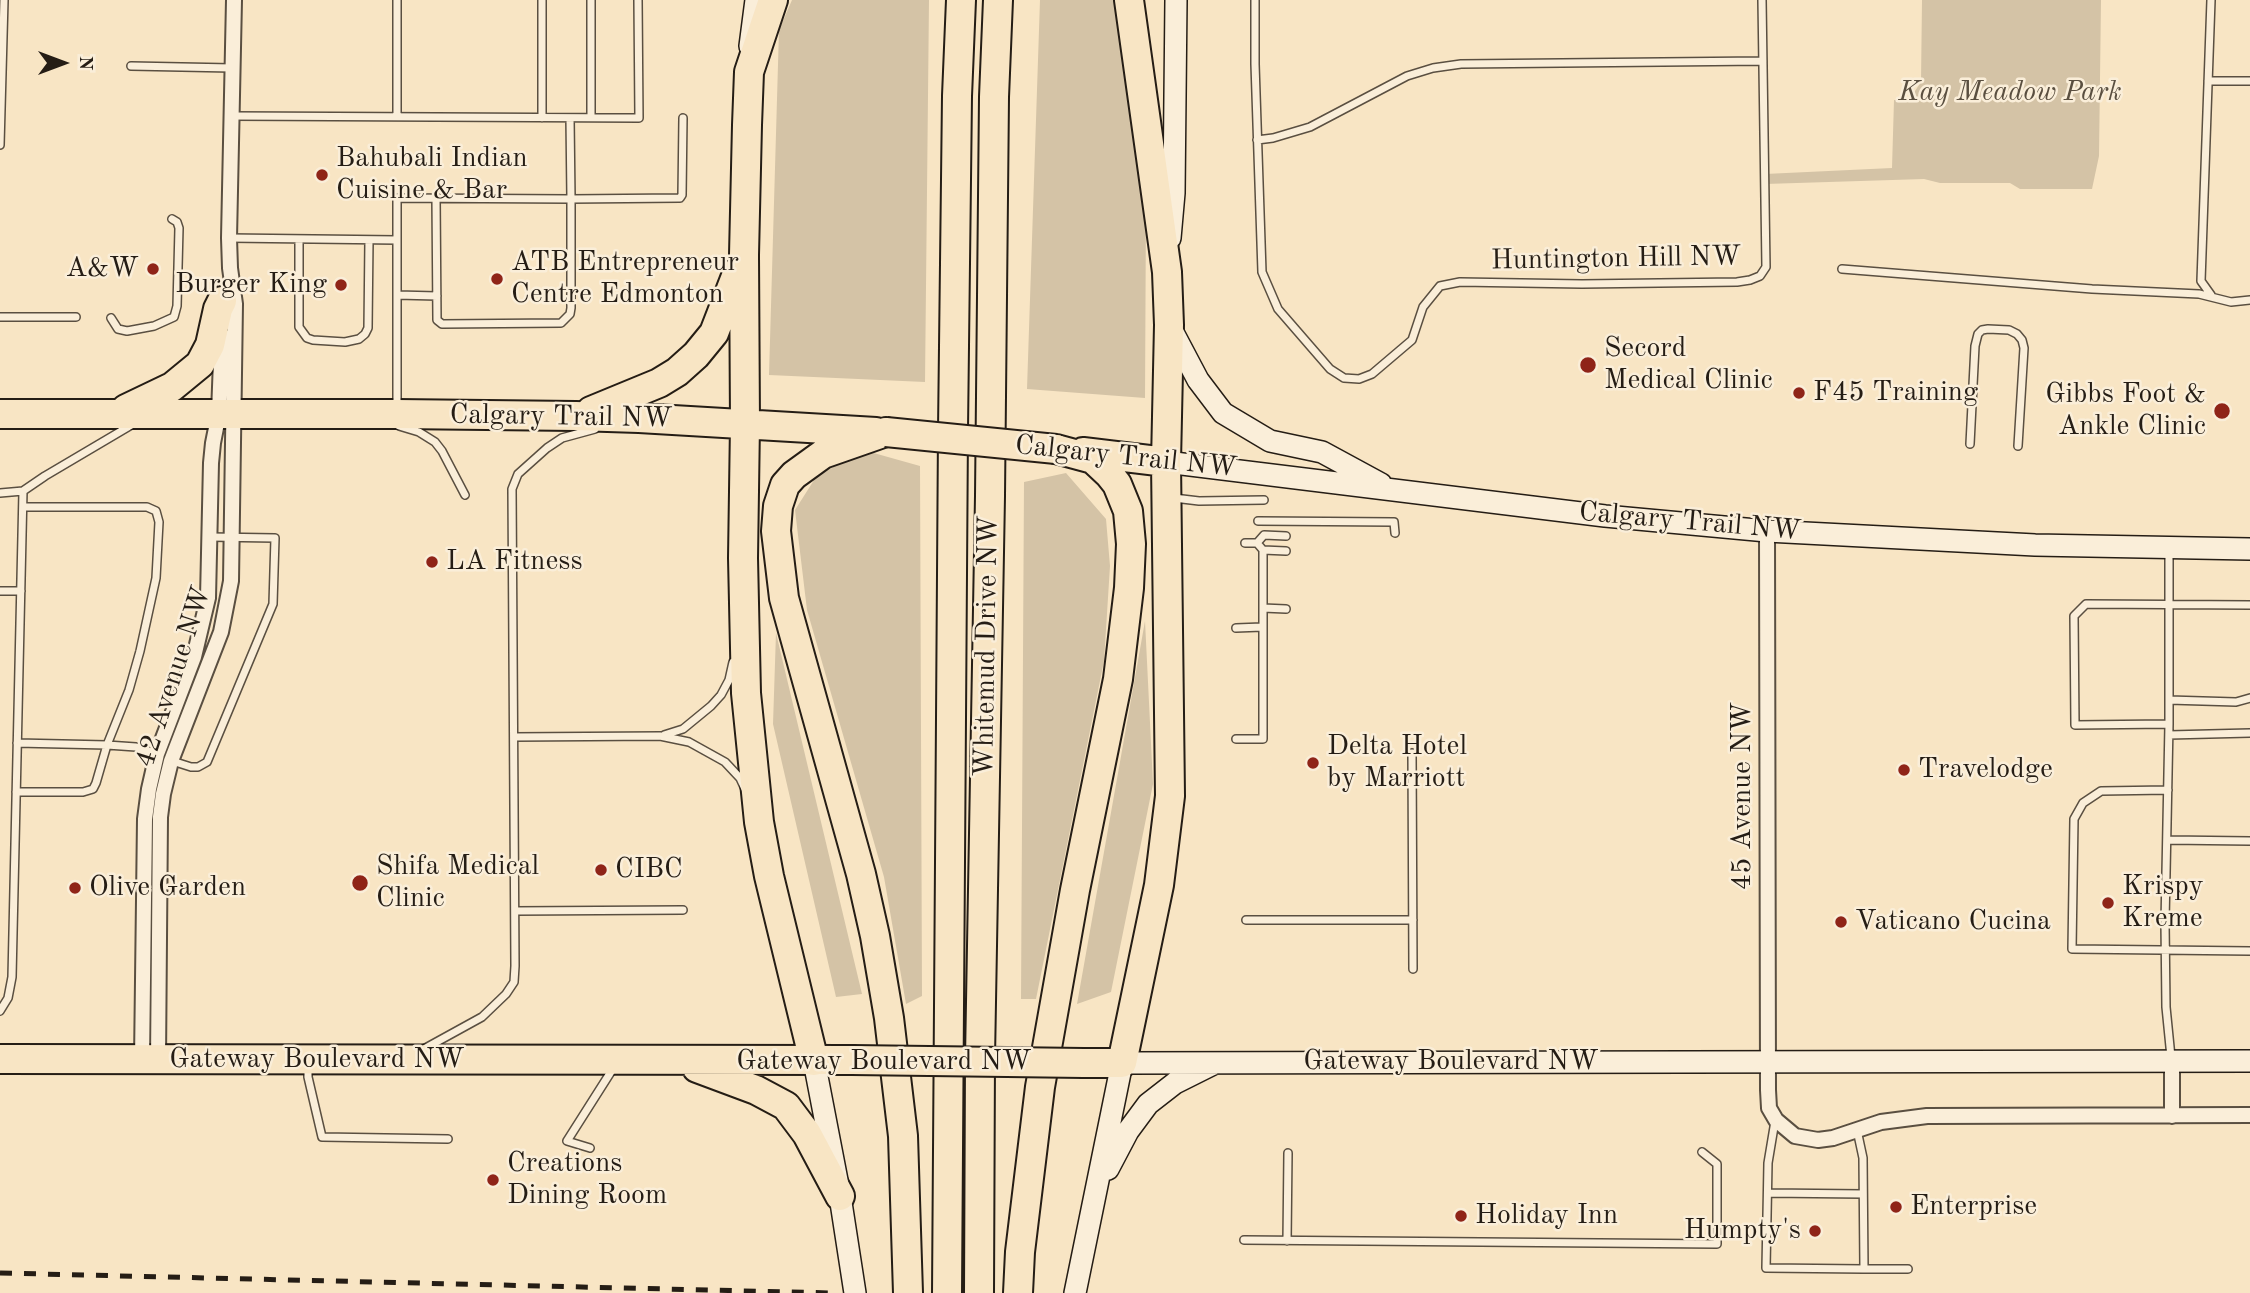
<!DOCTYPE html>
<html>
<head>
<meta charset="utf-8">
<style>
	body { margin:0 }
	#map { position:relative; width:2250px; height:1293px; overflow:hidden; background:#f8e5c4; font-family:"Old Standard TT",serif }
	canvas { display:block }
	.north { position:absolute; left:28px; top:28px; width:70px; height:70px; -webkit-text-stroke:5px #faeed9; paint-order:stroke; rotate:90deg; font-size:19px; font-weight:700; line-height:28px; text-align:center; color:#251d15 }
	.north::after { content:''; display:block; margin:auto; width:24px; height:32px; background:#251d15; clip-path:polygon(50% 0,100% 100%,50% 72%,0 100%) }
</style>
</head>
<body>
<div id="map">
<canvas width="2250" height="1293"></canvas>
<div class="north">N</div>
</div>
<script>
const context = document.querySelector('canvas').getContext('2d');
context.lineJoin = 'round';
function paint(path, color) { context.fillStyle = color; context.fill(path, 'evenodd'); }
const poly = rows => new Path2D(rows.map(r => 'M' + r).join(''));
function strokePath(path, color, width, dash) { context.strokeStyle = color; context.lineWidth = width; context.lineCap = dash ? 'butt' : 'round'; context.setLineDash(dash || []); context.stroke(path); }
function write(font, color, halo, rows, align = 'center') {
  context.font = font + ' "Old Standard TT",serif'; context.lineWidth = 5; context.setLineDash([]); context.textBaseline = 'middle'; context.strokeStyle = halo; context.fillStyle = color; for (const [text, x, y, turn = 0] of rows) {
    context.save(); context.translate(x, y); context.rotate((+turn || 0) * Math.PI / 180); context.textAlign = isNaN(turn) ? turn : align; if (halo) context.strokeText(text, 0, 0); context.fillText(text, 0, 0); context.restore();
  }
}
paint(poly([
	[792,0,929,0,925,382,769,375,779,30],
	[1040,0,1120,0,1146,202,1145,398,1027,389],
	[1922,0,2101,0,2099,156,2092,189,2020,189,2010,183,1940,183,1924,179,1765,184,1765,174,1892,168,1894,100,1909,100,1921,82],
	[863,450,920,466,922,996,906,1004,884,877,807,610,795,510,816,477],
	[1066,473,1106,519,1110,566,1104,661,1036,999,1021,999,1024,482],
	[1145,621,1153,784,1111,992,1077,1004],
	[776,633,862,994,836,997,773,724]
]), '#d4c3a6');
const lane = poly([
	[542,0,542,118],
	[1255,0,1255,64,1262,272,1278,309,1330,369,1344,378,1359,379,1372,374,1412,340,1423,307,1440,286,1460,282,1582,284,1737,282,1750,280,1760,276,1766,267,1762,0],
	[131,66,232,68],
	[2208,81,2250,81],
	[232,116,639,118,638,0],
	[397,117,397,0],
	[591,118,591,0],
	[1257,140,1273,138,1310,127,1407,76,1433,68,1461,64,1763,61],
	[0,145,4,0],
	[436,198,437,320,442,324,561,323,570,314,571,308,571,199,680,198,682,195,683,118],
	[229,238,397,240],
	[299,240,299,327,307,338,313,340,345,342,359,339,365,334,368,328,369,240],
	[1842,269,2092,289,2199,294,2231,302,2250,300],
	[397,295,437,296],
	[2211,295,2201,281,2211,0],
	[0,317,76,317],
	[111,318,118,329,127,331,154,326,174,317,177,306,179,228,177,222,172,219],
	[397,409,397,198,571,199,570,118],
	[399,426,419,432,435,442,442,451,465,495],
	[1970,444,1975,346,1978,334,1982,330,1988,329,2009,330,2017,334,2022,340,2024,348,2018,446],
	[0,493,23,491,45,476,133,424],
	[1174,498,1199,501,1264,500],
	[1258,521,1394,522,1395,533],
	[1286,536,1264,535,1257,543,1263,550,1286,551],
	[1245,543,1257,543],
	[2169,552,2169,724,2165,923,2166,1007,2171,1057],
	[0,591,21,591],
	[1263,608,1286,609],
	[1236,628,1262,627],
	[2169,700,2236,702,2250,698],
	[2169,724,2075,725,2074,616,2086,604,2250,605],
	[664,735,683,729,711,706,721,695,729,680,733,662],
	[2169,735,2250,733],
	[514,737,660,736,689,742,725,762,740,778,745,789],
	[1236,739,1263,739,1263,550],
	[17,743,107,745,136,747,158,754],
	[1412,753,1413,969],
	[169,760,191,767,198,767,207,762,273,604,275,538,210,537],
	[2168,790,2101,791,2083,803,2074,819,2072,949,2250,951],
	[16,792,83,792,93,789,96,783,107,745,129,690,140,651,156,578,159,522,156,511,147,507,23,507],
	[2168,840,2250,841],
	[515,911,683,910],
	[1246,920,1413,920],
	[0,1011,8,998,12,977,23,491],
	[422,1050,482,1017,506,994,514,982,515,966,512,489,518,474,547,448,562,438,595,429],
	[308,1065,308,1077,322,1137,448,1139],
	[1775,1121,1768,1163,1766,1268,1864,1269],
	[1857,1130,1863,1158,1864,1269,1908,1269],
	[590,1148,567,1141,614,1067],
	[1768,1193,1863,1194],
	[1244,1240,1717,1244,1717,1164,1702,1152],
	[1287,1241,1288,1153]
]);
const street = poly([
	[1767,531,1768,1090,1769,1108,1776,1120,1795,1136,1818,1140,1833,1138,1881,1122,1927,1116,2250,1115],
	[142,1060,145,819,149,789,157,754,194,657,208,598,211,463,213,443,219,413,222,335],
	[158,1060,160,817,163,794,171,761,221,632,231,581,235,304,230,268,229,238,234,0],
	[2172,1062,2172,1116]
]);
const secondary = poly([
	[750,46,756,0],
	[1170,238,1174,193,1176,0],
	[1169,325,1198,380,1223,413,1270,441,1322,452,1381,484],
	[1166,462,1605,516,1767,531,2035,545,2250,549],
	[814,1061,840,1196,855,1293],
	[1108,1169,1128,1131,1148,1104,1175,1083,1213,1064],
	[1075,1293,1122,1063,2250,1061]
]);
const highway = poly([
	[773,0,749,72,747,125,744,255,745,424,743,558,746,693,759,822,769,876,814,1061],
	[126,409,172,387,200,364,210,345,218,309,222,301],
	[591,411,659,383,677,372,696,355,714,333,738,271],
	[0,414,397,414,576,416,639,418,876,432],
	[886,432,823,454,794,475,785,485,778,506,776,531,784,598,861,874,875,936,889,1018,903,1136,908,1293],
	[1083,452,1166,462],
	[0,1059,852,1060],
	[1084,1063,1122,1063,1159,885,1170,796,1166,462,1169,325,1167,272,1129,0],
	[697,1068,756,1090,786,1106,807,1134,840,1196],
	[947,1293,953,430,957,96,961,0],
	[979,1293,980,1058,990,496,994,97,998,0],
	[1018,1293,1020,1252,1040,1087,1075,890,1118,679,1129,588,1131,544,1128,511,1117,484,1109,474,1093,459,1056,449]
]);
strokePath(lane, '#5a4f41', 10);
strokePath(street, '#5a4f41', 18);
strokePath(secondary, '#251d15', 24);
strokePath(highway, '#251d15', 32);
strokePath(lane, '#faeed9', 7);
strokePath(street, '#faeed9', 14);
strokePath(secondary, '#faeed9', 21);
strokePath(highway, '#f8e5c4', 28);
strokePath(poly([
	[0,1273,832,1293]
]), '#251d15', 5, [12, 12]);
const highwayBridge = poly([
	[886,432,1056,449],
	[852,1060,1084,1063]
]);
strokePath(highwayBridge, '#251d15', 32, []);
strokePath(highwayBridge, '#f8e5c4', 28);
for (const [x, y, r, color] of [
	[322,175,7,"#8f2418"],
	[153,269,7,"#8f2418"],
	[497,279,7,"#8f2418"],
	[341,285,7,"#8f2418"],
	[1588,365,9,"#8f2418"],
	[1799,393,7,"#8f2418"],
	[2222,411,9,"#8f2418"],
	[432,562,7,"#8f2418"],
	[1313,763,7,"#8f2418"],
	[1904,770,7,"#8f2418"],
	[601,870,7,"#8f2418"],
	[360,883,9,"#8f2418"],
	[75,888,7,"#8f2418"],
	[2108,903,7,"#8f2418"],
	[1841,922,7,"#8f2418"],
	[493,1180,7,"#8f2418"],
	[1896,1207,7,"#8f2418"],
	[1461,1216,7,"#8f2418"],
	[1815,1231,7,"#8f2418"]
]) { const dot = new Path2D(); dot.arc(x, y, r, 0, 2 * Math.PI); context.fillStyle = color; context.fill(dot); strokePath(dot, '#faeed9', 2.5); }
write('italic 28px', '#5a4f40', '#faeed9', [
	["Kay Meadow Park",2010,93]
]);
write('28px', '#251d15', '#faeed9', [
	["Bahubali Indian",336,159],
	["Cuisine & Bar",336,191],
	["ATB Entrepreneur",511,263],
	["Centre Edmonton",511,295],
	["A&W",139,269,"right"],
	["Burger King",327,285,"right"],
	["Secord",1604,349],
	["Medical Clinic",1604,381],
	["F45 Training",1813,393],
	["Gibbs Foot &",2206,395,"right"],
	["Ankle Clinic",2206,427,"right"],
	["LA Fitness",446,562],
	["Delta Hotel",1327,747],
	["by Marriott",1327,779],
	["Travelodge",1918,770],
	["Shifa Medical",376,867],
	["Clinic",376,899],
	["CIBC",615,870],
	["Krispy",2122,887],
	["Kreme",2122,919],
	["Olive Garden",89,888],
	["Vaticano Cucina",1855,922],
	["Creations",507,1164],
	["Dining Room",507,1196],
	["Enterprise",1910,1207],
	["Holiday Inn",1475,1216],
	["Humpty's",1801,1231,"right"]
], 'left');
write('28px', '#251d15', '#faeed9', [
	["Huntington Hill NW",1616,259,-1],
	["Calgary Trail NW",561,417,1],
	["Calgary Trail NW",1126,457,6],
	["Calgary Trail NW",1690,522,5],
	["Whitemud Drive NW",987,646,-89],
	["42 Avenue NW",174,677,-72],
	["45 Avenue NW",1743,796,-90],
	["Gateway Boulevard NW",317,1060],
	["Gateway Boulevard NW",884,1062],
	["Gateway Boulevard NW",1451,1062]
]);
</script>
</body>
</html>
